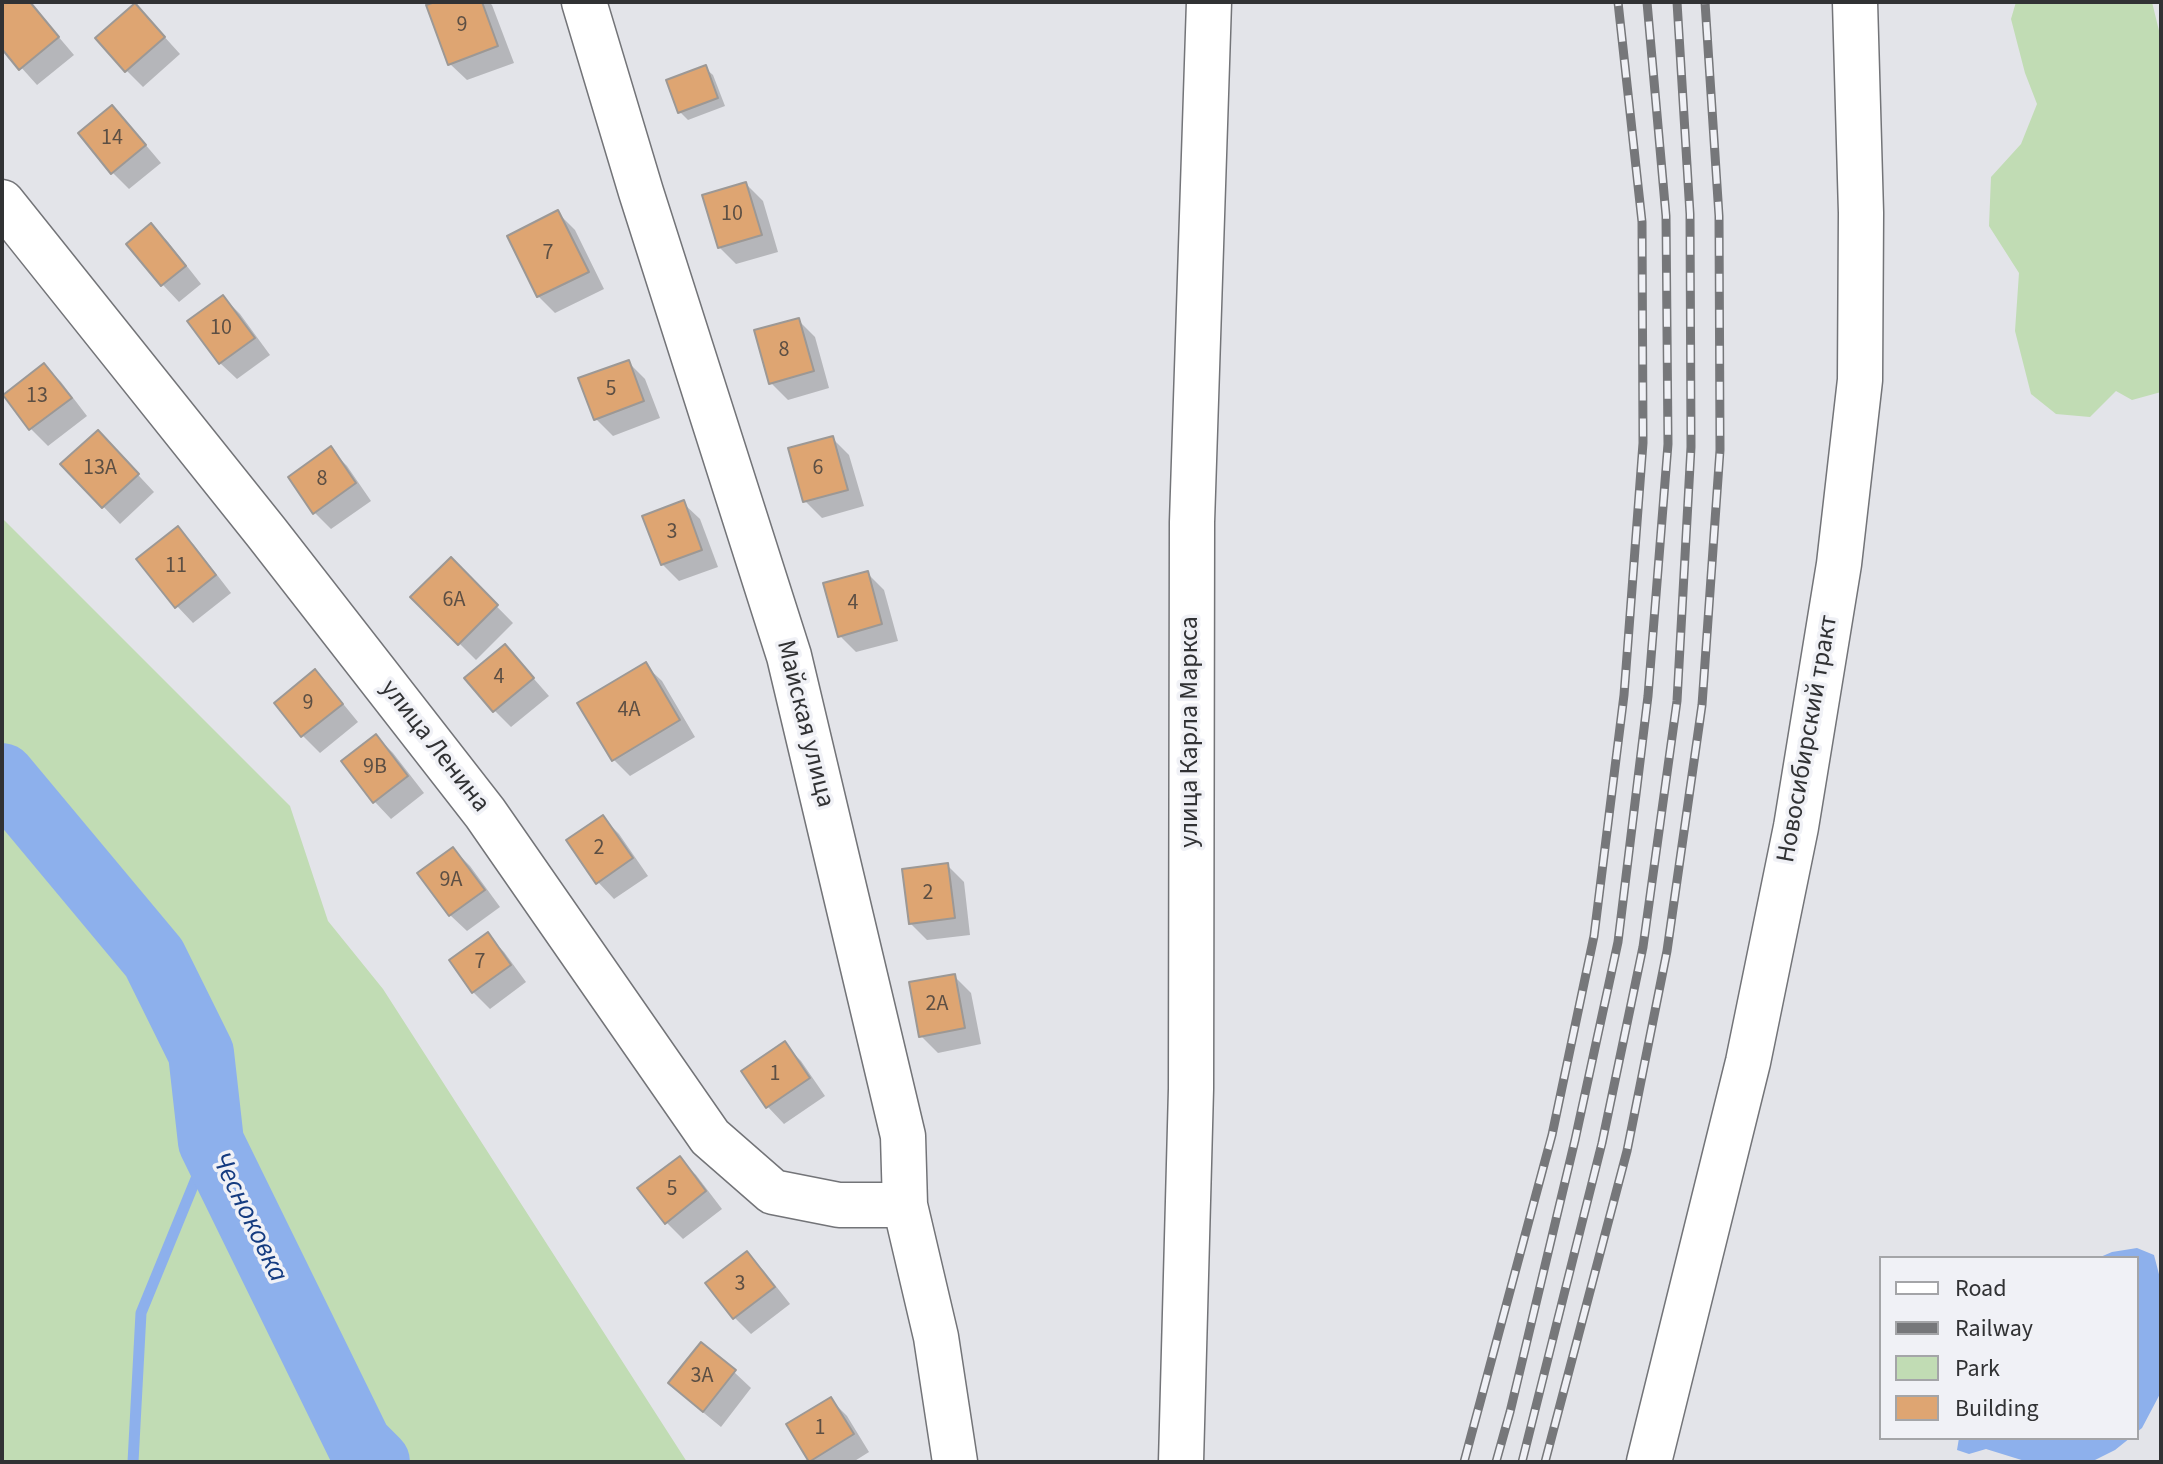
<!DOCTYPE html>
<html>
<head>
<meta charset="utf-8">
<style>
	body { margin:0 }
	#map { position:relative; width:2163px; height:1464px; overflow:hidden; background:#e3e4e9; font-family:"Source Sans 3",sans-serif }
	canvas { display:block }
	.frame { position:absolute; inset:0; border:4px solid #313234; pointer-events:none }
	.legend { position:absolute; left:1879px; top:1256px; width:260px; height:184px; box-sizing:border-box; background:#f0f1f6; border:2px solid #a4a5a8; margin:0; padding:10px 14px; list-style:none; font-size:24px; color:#313234 }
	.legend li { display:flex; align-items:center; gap:16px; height:40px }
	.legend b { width:40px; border:2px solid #a4a5a8 }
</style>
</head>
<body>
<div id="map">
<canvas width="2163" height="1464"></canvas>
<div class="frame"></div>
<ul class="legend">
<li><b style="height:10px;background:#fff"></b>Road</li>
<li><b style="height:10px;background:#76777a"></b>Railway</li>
<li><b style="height:22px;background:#c1dcb4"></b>Park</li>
<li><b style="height:22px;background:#dea572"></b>Building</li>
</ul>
</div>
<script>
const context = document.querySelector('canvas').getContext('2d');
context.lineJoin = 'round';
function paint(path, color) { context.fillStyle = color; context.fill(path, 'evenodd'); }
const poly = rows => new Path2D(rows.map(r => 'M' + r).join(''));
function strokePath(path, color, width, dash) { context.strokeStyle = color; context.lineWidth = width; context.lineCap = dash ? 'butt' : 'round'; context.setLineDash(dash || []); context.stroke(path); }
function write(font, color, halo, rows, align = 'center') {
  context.font = font + ' "Source Sans 3",sans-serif'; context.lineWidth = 7; context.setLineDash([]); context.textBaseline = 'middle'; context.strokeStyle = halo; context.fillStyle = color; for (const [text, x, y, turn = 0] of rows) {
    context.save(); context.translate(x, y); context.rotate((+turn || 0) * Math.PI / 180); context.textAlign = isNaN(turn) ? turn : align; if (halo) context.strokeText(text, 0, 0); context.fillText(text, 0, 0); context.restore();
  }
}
paint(poly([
	[2016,2,2152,2,2161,39,2161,392,2132,400,2116,391,2090,417,2056,414,2031,394,2015,331,2019,273,1989,226,1991,177,2021,144,2037,104,2025,73,2011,19],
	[2,518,290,806,328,921,383,989,687,1462,2,1462]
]), '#c1dcb4');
paint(poly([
	[2137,1248,2154,1255,2161,1282,2161,1392,2142,1428,2137,1432,2137,1258,2098,1258,2112,1252],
	[1959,1438,2130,1438,2115,1450,2091,1462,2028,1462,1986,1449,1969,1454,1957,1450]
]), '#8db0ec');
paint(poly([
	[8,2,29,2,74,55,37,85,2,46,2,7],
	[440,2,489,2,492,5,514,63,467,80,450,64],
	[152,23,180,54,143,87,126,70],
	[705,68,713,75,725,106,688,120,680,112],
	[128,124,161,163,129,189,113,173,80,133],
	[746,184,763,201,778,252,736,264,719,247],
	[558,213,575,230,604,289,555,313,538,296],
	[151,226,168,242,201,284,179,302,163,285,129,244],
	[223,297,240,314,270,355,237,379,220,363],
	[798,320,815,337,829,388,788,400,771,383],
	[628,362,645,379,660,418,613,436,596,419],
	[44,365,61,382,87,416,48,446,31,429,5,396],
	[832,438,849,455,864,506,822,518,805,501],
	[114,449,154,492,120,524,63,464],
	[330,449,347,466,371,501,331,529,314,512],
	[683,503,700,519,718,567,679,581,662,564],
	[177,529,194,545,231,593,193,623,177,606],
	[451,560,513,623,476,660,413,597],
	[867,573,884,590,898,641,856,652,840,636],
	[505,646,549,696,511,727,494,710],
	[645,665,662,681,695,737,630,776,613,759],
	[315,672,331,689,358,722,320,753,303,736,276,703],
	[376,736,393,753,424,793,391,819,375,802,344,761],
	[602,817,619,834,648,876,614,899,598,882],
	[453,849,470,866,500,907,467,931,450,915],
	[947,865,964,882,970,935,927,940,910,923],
	[487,935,504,952,526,982,490,1009,473,992],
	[954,976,971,993,981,1044,938,1053,921,1036],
	[784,1044,801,1061,825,1096,784,1124,768,1107],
	[679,1159,696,1175,722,1209,683,1239,666,1222],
	[747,1254,764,1271,790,1304,751,1334,734,1317],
	[734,1372,751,1388,721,1427,688,1400,671,1383],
	[830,1399,847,1416,869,1452,853,1462,812,1462,789,1425]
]), '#0003');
strokePath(poly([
	[133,1462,141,1313,211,1142]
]), '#8db0ec', 11);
strokePath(poly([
	[2,776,154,958,201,1053,211,1142,359,1444,377,1462]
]), '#8db0ec', 66);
const building = poly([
	[5,2,30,2,59,37,19,70,2,49,2,4,5,2],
	[435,2,482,2,498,46,448,65,426,5,435,2],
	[135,3,165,37,125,72,95,38,135,3],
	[706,65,718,98,678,113,666,80,706,65],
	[112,105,146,145,111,174,78,133,112,105],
	[746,182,762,235,718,248,702,195,746,182],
	[558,210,589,272,537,297,507,236,558,210],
	[151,223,186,266,161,286,126,244,151,223],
	[223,295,255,338,219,364,187,321,223,295],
	[799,318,814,371,769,384,754,330,799,318],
	[629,360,644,401,594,420,578,378,629,360],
	[44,363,72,398,29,430,3,395,44,363],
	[98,430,139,474,102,508,60,464,98,430],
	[833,436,848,490,803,502,788,448,833,436],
	[331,446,356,483,313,514,288,477,331,446],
	[684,500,702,550,661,565,642,516,684,500],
	[178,526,216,575,175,608,136,559,178,526],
	[451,557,498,605,458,645,410,597,451,557],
	[868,571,882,624,838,637,823,583,868,571],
	[505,644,534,678,493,712,464,678,505,644],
	[646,662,680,720,612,761,577,703,646,662],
	[315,669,343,704,301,737,274,703,315,669],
	[376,734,408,776,373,803,341,761,376,734],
	[603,815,633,858,596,884,566,840,603,815],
	[453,847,485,890,449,916,417,873,453,847],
	[948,863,955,918,909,924,902,869,948,863],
	[488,932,511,965,472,993,449,960,488,932],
	[955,974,965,1028,919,1037,909,982,955,974],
	[785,1041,810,1078,766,1108,741,1071,785,1041],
	[680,1156,706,1191,665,1224,637,1188,680,1156],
	[747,1251,775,1287,733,1319,705,1283,747,1251],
	[701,1342,736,1370,703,1412,668,1383,701,1342],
	[831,1397,854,1434,809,1462,786,1424,831,1397]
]);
paint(building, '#dea572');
strokePath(building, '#9c9895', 2);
const minor = poly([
	[584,2,641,192,789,656,903,1136,905,1205,936,1337,955,1462],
	[2,202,266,532,485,813,710,1137,773,1192,839,1205,905,1205],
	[1181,1462,1191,1089,1192,522,1209,2]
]);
const secondary = poly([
	[1649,1462,1748,1062,1796,827,1839,564,1860,380,1861,213,1855,2]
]);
strokePath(minor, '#737478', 47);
strokePath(secondary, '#737478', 47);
strokePath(minor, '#fff', 44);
strokePath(secondary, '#fff', 44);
const rail = poly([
	[1464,1462,1552,1135,1594,936,1624,695,1643,443,1642,222,1618,2],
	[1496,1462,1510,1412,1575,1140,1618,942,1648,696,1668,444,1666,216,1647,2],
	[1522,1462,1602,1143,1643,947,1677,701,1691,447,1690,214,1677,2],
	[1545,1462,1627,1151,1667,951,1702,705,1720,450,1719,216,1705,2]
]);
strokePath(rail, '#76777a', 9);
strokePath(rail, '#f0f1f6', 6, [18]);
write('22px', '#5c4f44', null, [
	["9",462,26],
	["14",112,139],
	["10",732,215],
	["7",548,254],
	["10",221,329],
	["8",784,351],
	["5",611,390],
	["13",37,397],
	["13А",100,469],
	["6",818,469],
	["8",322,480],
	["3",672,533],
	["11",176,567],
	["6А",454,601],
	["4",853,604],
	["4",499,678],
	["9",308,704],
	["4А",629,711],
	["9В",375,768],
	["2",599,849],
	["9А",451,881],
	["2",928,894],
	["7",480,963],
	["2А",937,1005],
	["1",775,1075],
	["5",672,1190],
	["3",740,1285],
	["3А",702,1377],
	["1",820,1429]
]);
write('26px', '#313234', '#f0f1f6', [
	["Майская улица",804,724,76],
	["улица Карла Маркса",1191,732,-90],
	["Новосибирский тракт",1809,739,-80],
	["улица Ленина",434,747,52]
]);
write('italic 28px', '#143b80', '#f0f1f6', [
	["Чесноковка",248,1218,64]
]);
</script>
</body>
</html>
